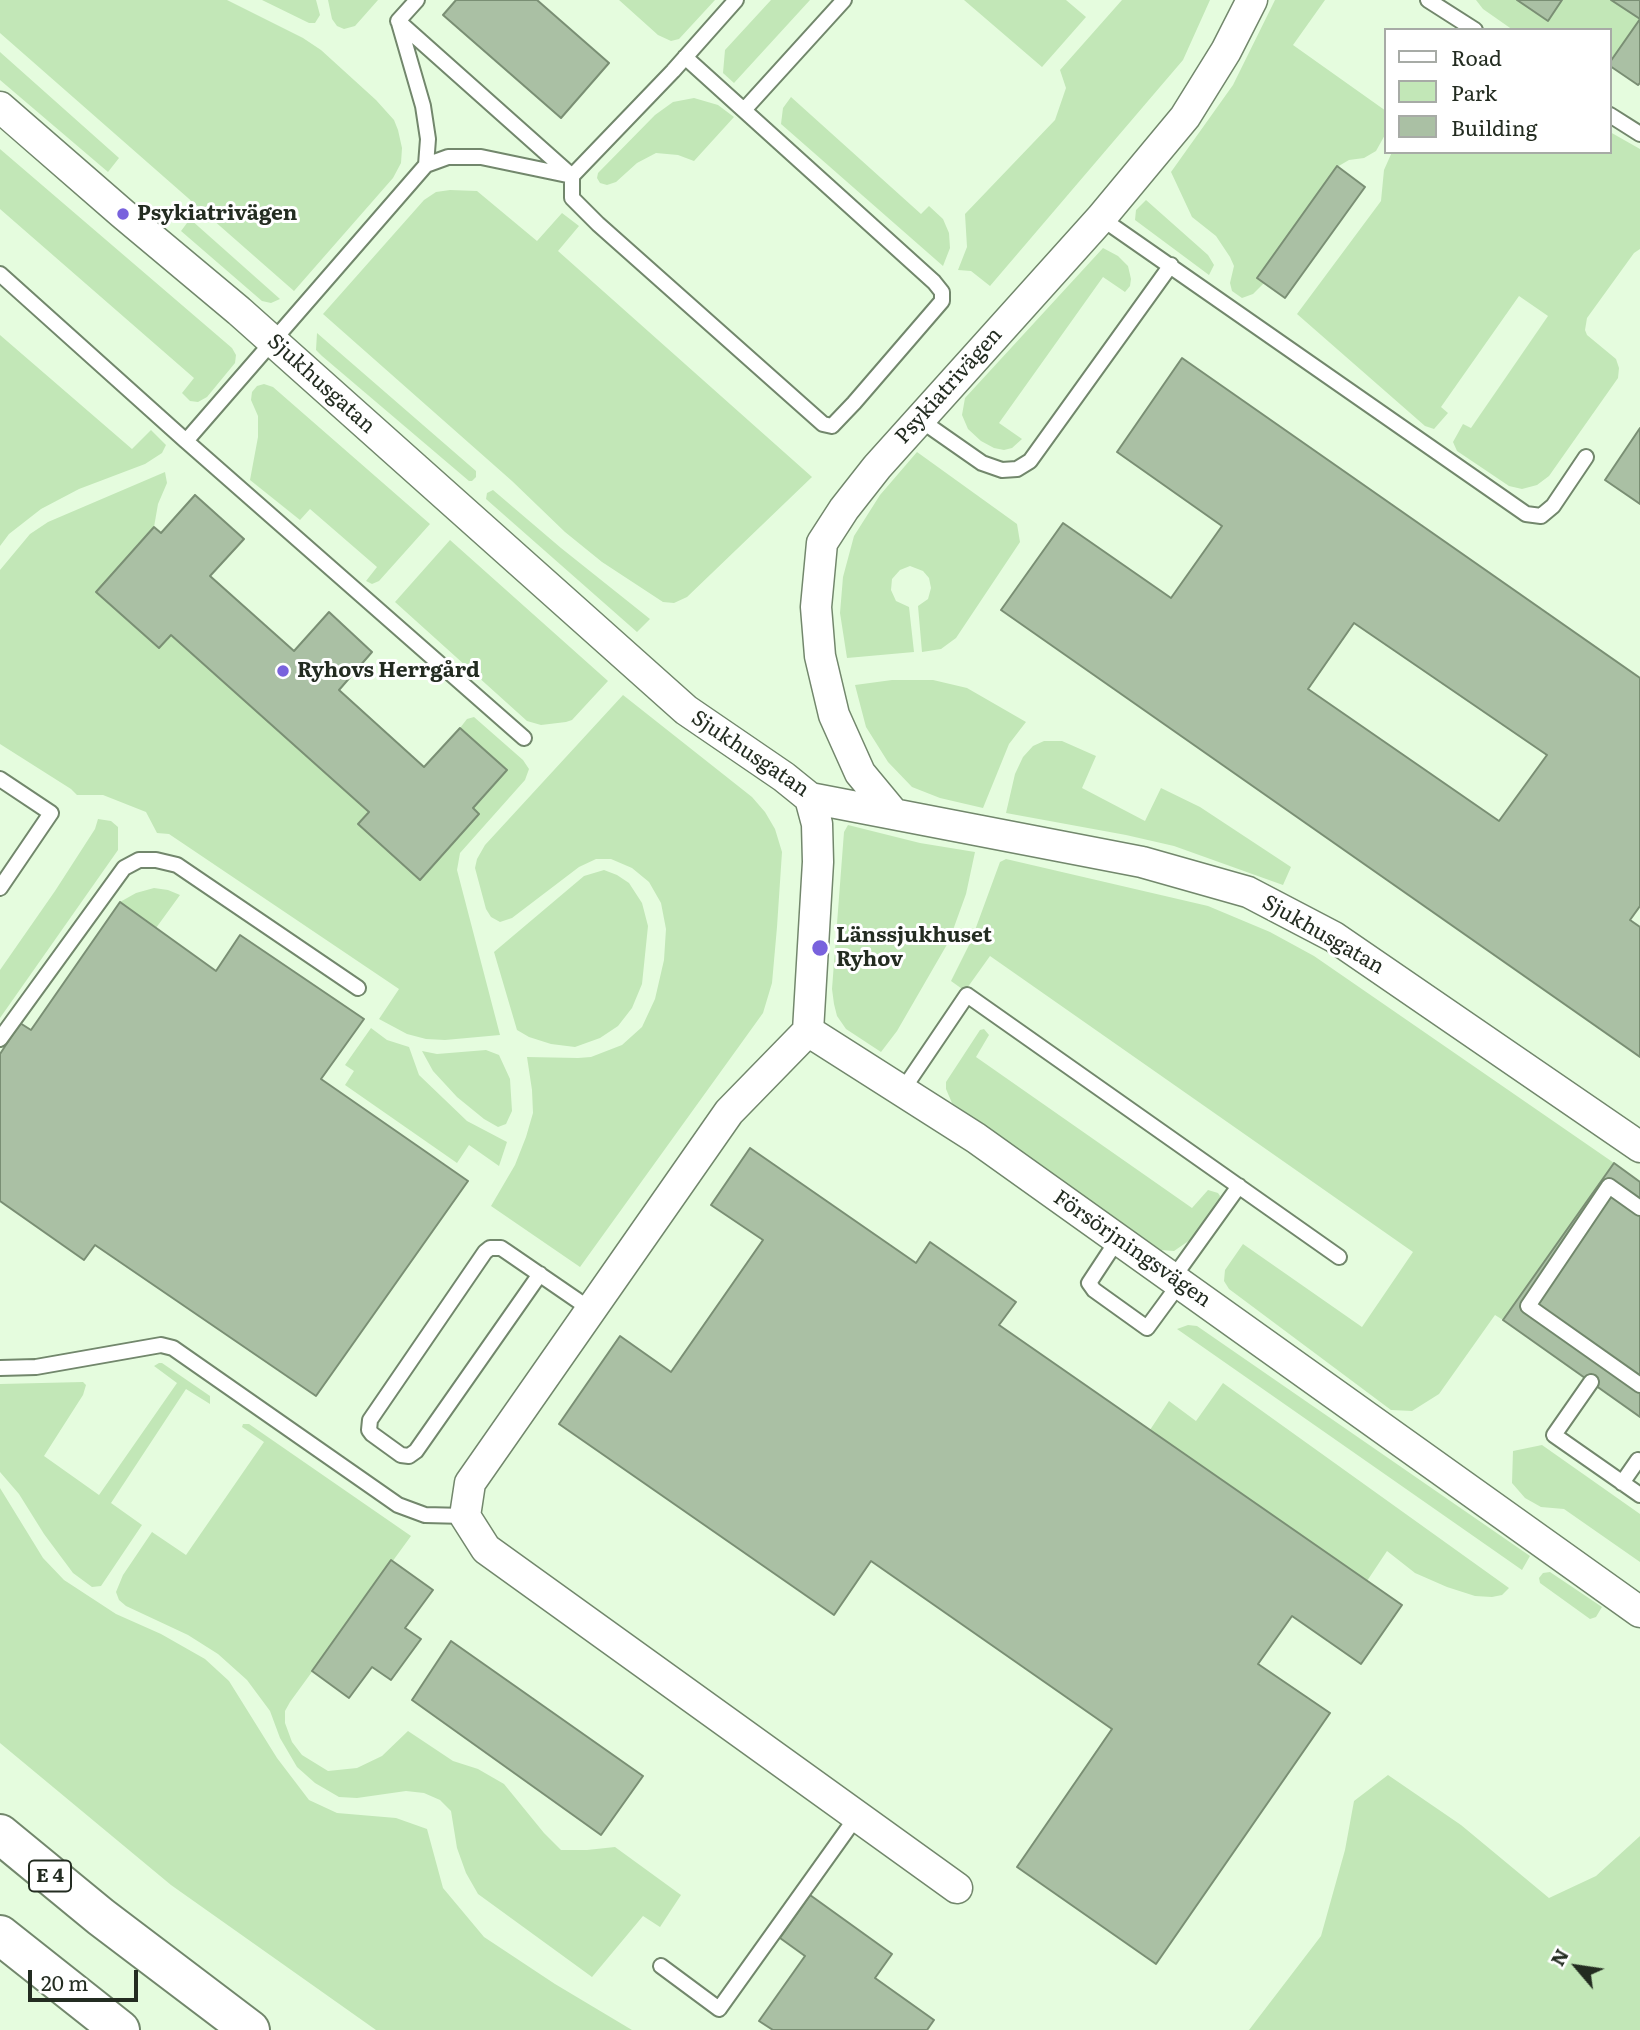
<!DOCTYPE html>
<html>
<head>
<meta charset="utf-8">
<style>
	body { margin:0 }
	#map { position:relative; width:1640px; height:2030px; overflow:hidden; background:#e5fcde; font-family:Literata,serif }
	canvas { display:block }
	.legend { position:absolute; left:1384px; top:28px; width:228px; height:126px; box-sizing:border-box; background:#fff; border:2px solid #a7aba6; margin:0; padding:9px 12px; list-style:none; font-size:21px; color:#232c21 }
	.legend li { display:flex; align-items:center; gap:14px; height:35px }
	.legend b { width:35px; border:2px solid #a7aba6 }
	.north { position:absolute; left:1542px; top:1932px; width:70px; height:70px; -webkit-text-stroke:5px #fff; paint-order:stroke; rotate:299deg; font-size:19px; font-weight:700; line-height:28px; text-align:center; color:#232c21 }
	.north::after { content:''; display:block; margin:auto; width:24px; height:32px; background:#232c21; clip-path:polygon(50% 0,100% 100%,50% 72%,0 100%) }
	.scale { position:absolute; left:28px; top:1970px; width:110px; height:32px; box-sizing:border-box; border:4px solid #232c21; border-top:0; padding-left:9px; font-size:21px; line-height:24px; white-space:nowrap; color:#232c21; -webkit-text-stroke:5px #fff; paint-order:stroke }
</style>
</head>
<body>
<div id="map">
<canvas width="1640" height="2030"></canvas>
<ul class="legend">
<li><b style="height:9px;background:#fff"></b>Road</li>
<li><b style="height:19px;background:#c2e7b7"></b>Park</li>
<li><b style="height:19px;background:#aac0a4"></b>Building</li>
</ul>
<div class="north">N</div>
<div class="scale">20 m</div>
</div>
<script>
const context = document.querySelector('canvas').getContext('2d');
context.lineJoin = 'round';
function paint(path, color) { context.fillStyle = color; context.fill(path, 'evenodd'); }
const poly = rows => new Path2D(rows.map(r => 'M' + r).join(''));
function strokePath(path, color, width, dash) { context.strokeStyle = color; context.lineWidth = width; context.lineCap = dash ? 'butt' : 'round'; context.setLineDash(dash || []); context.stroke(path); }
function write(font, color, halo, rows, align = 'center') {
  context.font = font + ' Literata,serif'; context.lineWidth = 6; context.setLineDash([]); context.textBaseline = 'middle'; context.strokeStyle = halo; context.fillStyle = color; for (const [text, x, y, turn = 0] of rows) {
    context.save(); context.translate(x, y); context.rotate((+turn || 0) * Math.PI / 180); context.textAlign = isNaN(turn) ? turn : align; if (halo) context.strokeText(text, 0, 0); context.fillText(text, 0, 0); context.restore();
  }
}
paint(poly([
	[0,0,227,0,303,38,321,50,376,100,394,120,398,130,402,148,401,163,393,178,294,291,0,33],
	[262,0,316,0,320,15,315,23,309,23],
	[328,0,378,0,355,26,344,29,337,26,332,19],
	[619,0,715,0,679,39,671,41,658,35],
	[771,0,810,0,734,83,723,73,725,50],
	[964,0,1066,0,1086,17,1042,67],
	[1122,0,1210,0,1183,60,990,286,971,271,958,270,967,247,965,214,1055,120,1066,88,1060,70],
	[1275,0,1325,0,1293,45,1386,111,1386,133,1376,151,1364,158,1349,160,1337,167,1264,283,1253,294,1242,298,1232,291,1230,283,1234,266,1230,257,1216,236,1192,217,1171,172,1233,85],
	[1476,0,1517,0,1548,21,1562,0,1611,0,1640,19,1610,62,1610,30,1513,30,1483,9],
	[0,52,119,158,108,172,0,80],
	[791,97,921,214,929,206,943,219,949,233,950,248,943,266,781,124,783,108],
	[694,98,718,105,734,117,694,161,678,155,656,153,637,163,616,182,607,185,600,183,597,178,598,173,655,115,673,102],
	[1610,132,1640,149,1640,249,1634,253,1587,318,1585,330,1587,335,1616,359,1619,368,1618,378,1549,476,1537,485,1522,489,1509,486,1457,451,1453,442,1463,424,1471,428,1548,316,1519,296,1441,407,1448,413,1434,429,1425,426,1297,314,1381,201,1384,170,1392,152,1610,152],
	[0,149,232,348,236,355,235,363,207,397,198,402,190,401,182,393,194,378,0,209],
	[450,190,477,191,537,241,562,213,579,226,558,251,812,477,687,597,674,603,663,602,602,562,565,532,512,481,323,314,424,200,436,192],
	[1146,200,1208,255,1214,265,1209,275,1135,220,1136,210],
	[190,219,280,299,271,303,262,301,181,231],
	[1103,248,1118,256,1128,266,1131,279,1130,286,1125,292,1103,277,999,423,1022,439,1012,448,1004,450,994,448,981,441,968,429,962,415,965,398],
	[317,333,476,471,476,477,472,481,469,481,322,356,316,350],
	[0,335,132,449,151,430,166,445,162,453,145,464,79,489,41,509,9,534,0,546],
	[264,384,273,387,430,524,379,581,372,584,366,581,377,567,310,509,300,520,250,480,258,437,258,416,251,400,252,392,257,386],
	[917,452,1017,524,1020,542,956,638,941,649,922,652,918,606,928,599,931,588,929,578,923,571,910,566,900,570,892,579,891,590,896,601,909,607,914,652,847,658,840,613,843,577,854,536,880,495],
	[165,472,167,483,158,504,154,527,97,592,159,648,171,635,369,812,358,824,420,879,479,814,473,808,507,770,460,728,467,719,474,717,523,760,529,769,525,780,460,853,457,870,500,1035,445,1040,426,1039,407,1034,379,1019,399,989,169,834,157,833,146,812,103,795,77,795,71,789,0,744,0,570,30,534,48,522],
	[493,490,561,548,650,619,637,632,486,499,487,493],
	[450,540,608,681,572,720,566,722,541,725,527,721,395,602],
	[892,680,933,680,967,688,1026,722,1009,744,983,808,940,798,912,787,888,762,866,727,855,685],
	[623,695,752,797,765,812,775,829,782,852,777,927,772,983,763,1013,580,1267,491,1206,515,1165,526,1137,533,1113,532,1090,527,1057,578,1058,591,1057,622,1045,642,1027,655,999,664,960,666,929,661,903,649,882,632,868,611,859,596,859,579,867,512,918,500,922,491,917,486,909,475,868,477,859,485,845],
	[1044,741,1062,741,1096,756,1082,788,1145,821,1161,788,1200,807,1291,867,1283,885,1174,846,1126,835,1006,813,1015,774,1023,757,1033,746],
	[98,819,111,821,118,827,118,850,0,1018,0,970,55,891,95,829],
	[848,825,920,843,975,852,966,894,949,941,897,1031,881,1052,846,1029,837,1016,834,1004,832,989,844,832],
	[1006,859,1208,906,1270,932,1314,956,1614,1163,1503,1320,1495,1315,1439,1394,1412,1411,1391,1410,1229,1289,1224,1281,1225,1270,1243,1244,1362,1327,1413,1252,990,956,965,991,951,981,971,941,1000,862],
	[604,870,617,875,629,883,642,903,648,926,642,984,632,1008,618,1026,600,1038,575,1047,551,1044,529,1037,517,1030,494,952,584,876],
	[154,888,168,890,180,895,156,928,120,902,136,893],
	[371,1028,387,1040,409,1047,419,1075,467,1121,507,1142,499,1166,469,1145,457,1163,345,1085,354,1071,345,1065],
	[984,1029,989,1035,976,1057,1192,1208,1208,1190,1218,1193,1220,1196,1219,1200,1190,1240,1174,1251,1161,1250,952,1103,946,1089,946,1082,980,1030],
	[486,1050,499,1055,510,1079,512,1111,506,1124,498,1127,484,1119,457,1097,433,1071,422,1051,437,1054],
	[1188,1325,1197,1326,1530,1556,1522,1570,1177,1329],
	[159,1363,162,1363,210,1396,210,1404,186,1389,111,1503,142,1525,101,1586,92,1587,73,1573,44,1534,19,1494,0,1472,0,1384,83,1382,86,1385,83,1395,44,1456,99,1495,177,1383,154,1366],
	[1223,1383,1509,1588,1502,1595,1492,1597,1475,1596,1447,1587,1415,1573,1387,1551,1367,1581,1150,1430,1169,1401,1196,1421],
	[243,1424,249,1424,411,1536,290,1702,285,1711,285,1723,292,1742,302,1755,328,1771,357,1768,382,1756,408,1731,453,1761,478,1769,504,1784,544,1833,561,1850,587,1850,615,1847,681,1895,660,1927,643,1916,592,1977,478,1894,466,1873,457,1848,451,1811,440,1800,424,1793,406,1791,357,1798,339,1797,315,1783,297,1767,280,1738,270,1711,247,1680,218,1654,188,1635,126,1606,119,1600,116,1592,123,1575,152,1532,186,1555,264,1442,242,1427],
	[1542,1445,1640,1514,1640,1562,1564,1509,1541,1507,1525,1498,1512,1483,1513,1451],
	[0,1488,43,1558,64,1580,116,1614,161,1634,205,1659,229,1681,277,1758,309,1800,337,1813,396,1818,427,1829,443,1888,484,1937,555,1984,632,2030,376,2030,171,1885,0,1743],
	[1550,1572,1602,1607,1596,1617,1590,1619,1540,1583,1539,1578,1543,1573],
	[1388,1775,1461,1825,1549,1898,1596,1876,1640,1836,1640,2030,1249,2030,1321,1936,1345,1850,1354,1801]
]), '#c2e7b7');
const building = poly([
	[456,0,537,0,609,63,561,118,443,15,456,0],
	[1517,0,1562,0,1548,21,1517,0],
	[1611,0,1640,0,1640,83,1638,85,1610,66,1610,62,1640,19,1611,0],
	[1337,166,1365,187,1285,298,1257,278,1337,166],
	[1182,358,1640,678,1640,906,1630,920,1640,927,1640,1057,1001,610,1063,523,1171,598,1222,526,1117,452,1182,358],
	[1354,623,1547,755,1499,821,1308,689,1354,623],
	[1640,428,1640,504,1605,480,1640,428],
	[195,495,244,539,210,576,294,651,329,612,372,652,339,690,424,767,460,728,507,770,473,808,479,814,420,880,358,824,369,812,171,635,159,648,96,592,154,527,161,533,195,495],
	[120,902,216,971,240,935,364,1019,321,1079,468,1181,316,1396,95,1245,84,1260,0,1201,0,1054,20,1023,31,1030,120,902],
	[750,1148,916,1263,930,1242,1016,1302,999,1325,1402,1605,1361,1664,1292,1616,1258,1664,1330,1713,1156,1964,1017,1867,1112,1729,871,1561,834,1615,559,1424,620,1336,671,1372,763,1240,711,1205,750,1148],
	[1614,1163,1640,1182,1640,1417,1503,1320,1614,1163],
	[391,1560,433,1590,405,1628,421,1639,391,1680,372,1667,349,1698,312,1671,391,1560],
	[451,1641,643,1776,601,1835,412,1700,451,1641],
	[810,1895,892,1954,875,1978,934,2020,927,2030,773,2030,759,2021,805,1956,780,1938,810,1895]
]);
paint(building, '#aac0a4');
strokePath(building, '#7a8f74', 2);
const service = poly([
	[417,0,398,21,572,176,673,71,736,0],
	[1428,0,1475,30],
	[399,23,423,106,428,139,426,165],
	[744,110,844,0],
	[1610,115,1640,134],
	[1101,218,1526,514,1541,516,1553,506,1586,457],
	[0,274,186,441],
	[919,419,982,463,1002,470,1017,469,1030,461,1171,265],
	[524,738,186,441,426,165,448,157,481,157,572,176,572,198,598,224,823,424,832,426,854,403,942,301,942,292,934,282,685,57],
	[0,779,51,813,0,888],
	[0,1039,124,868,139,860,156,860,177,865,358,988],
	[902,1091,967,995,1339,1257],
	[1640,1208,1609,1186,1528,1306,1640,1385],
	[1118,1239,1089,1283,1094,1290,1147,1328,1180,1283],
	[540,1274,416,1451,409,1456,401,1455,372,1434,369,1430,370,1420,485,1252,490,1248,501,1248,507,1252,590,1309],
	[1173,1278,1239,1186],
	[0,1368,36,1367,161,1345,173,1348,398,1505,425,1515,465,1516],
	[1591,1382,1554,1435,1640,1495],
	[1622,1483,1638,1460],
	[661,1966,719,2009,857,1816]
]);
const minor = poly([
	[0,107,123,214,239,311,686,710,784,777,810,798,1142,862,1248,892,1334,937,1640,1147],
	[810,798,817,824,818,862,808,1031,976,1138,1640,1612],
	[894,814,860,773,834,715,820,656,816,607,822,543,844,509,877,467,1101,218,1185,117,1226,51,1252,0],
	[808,1031,729,1112,470,1483,465,1516,486,1549,957,1888]
]);
const motorway = poly([
	[0,1834,101,1917,250,2030],
	[0,1935,120,2030]
]);
strokePath(service, '#72876c', 18);
strokePath(minor, '#72876c', 33);
strokePath(motorway, '#72876c', 42);
strokePath(service, '#fff', 14);
strokePath(minor, '#fff', 30);
strokePath(motorway, '#fff', 38);
for (const [x, y, r, color] of [
	[123,214,7,"#7962dd"],
	[283,671,7,"#7962dd"],
	[820,948,9,"#7962dd"]
]) { const dot = new Path2D(); dot.arc(x, y, r, 0, 2 * Math.PI); context.fillStyle = color; context.fill(dot); strokePath(dot, '#fff', 2.5); }
for (const [x, y, w] of [
	[50,1876,42]
]) { const box = new Path2D(); box.roundRect(x - w / 2, y - 15.5, w, 31, 5); context.fillStyle = '#fff'; context.fill(box); strokePath(box, '#232c21', 2); }
write('bold 19px', '#232c21', null, [
	["E 4",50,1876]
]);
write('bold 21px', '#232c21', '#fff', [
	["Psykiatrivägen",137,214],
	["Ryhovs Herrgård",297,671],
	["Länssjukhuset",836,936],
	["Ryhov",836,960]
], 'left');
write('21px', '#232c21', '#fff', [
	["Sjukhusgatan",321,384,42],
	["Psykiatrivägen",949,386,-48],
	["Sjukhusgatan",750,754,34],
	["Sjukhusgatan",1323,935,30],
	["Försörjningsvägen",1132,1249,35]
]);
</script>
</body>
</html>
